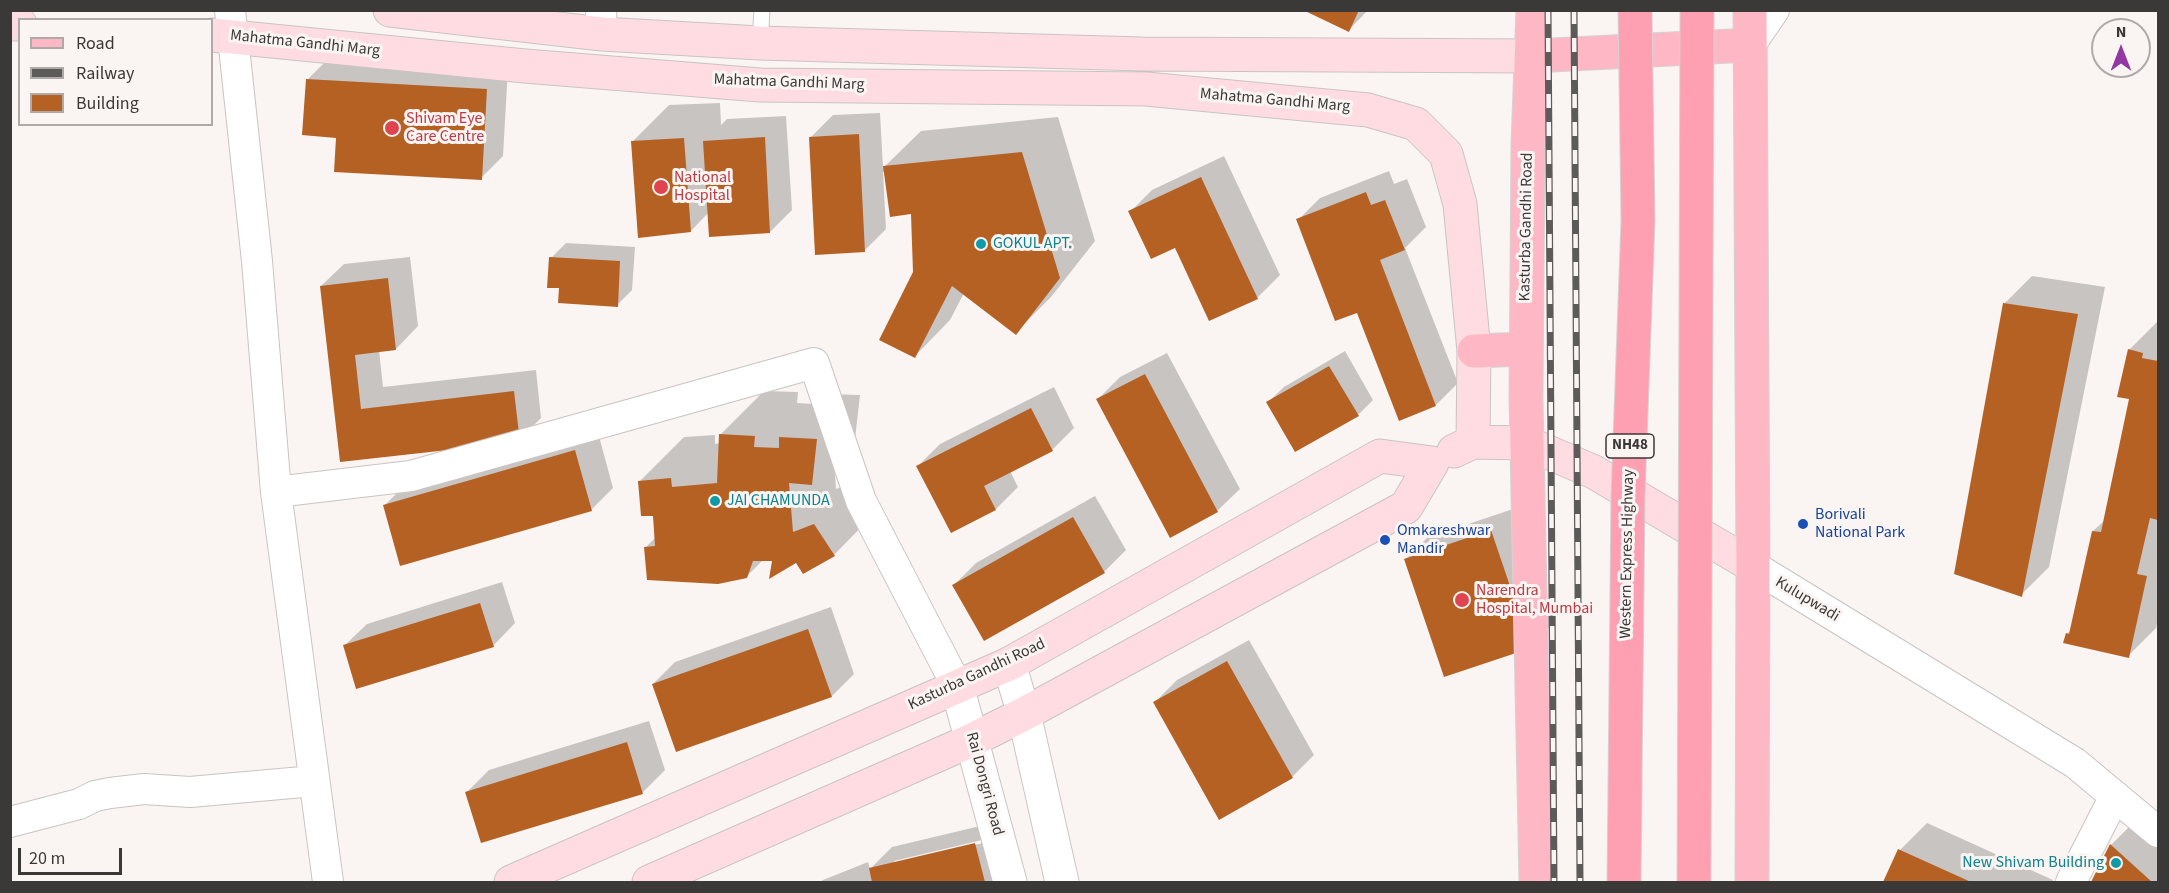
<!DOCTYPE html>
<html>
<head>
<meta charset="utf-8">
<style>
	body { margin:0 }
	#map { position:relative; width:2169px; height:893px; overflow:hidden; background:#faf5f3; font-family:"Source Sans 3",sans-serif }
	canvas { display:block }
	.frame { position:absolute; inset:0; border:12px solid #3b3938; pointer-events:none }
	.legend { position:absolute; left:18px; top:18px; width:195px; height:108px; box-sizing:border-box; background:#faf5f3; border:2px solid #aeaaa8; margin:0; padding:8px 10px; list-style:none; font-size:18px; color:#3b3938 }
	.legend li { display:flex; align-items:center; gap:12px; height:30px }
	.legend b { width:30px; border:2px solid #aeaaa8 }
	.north { position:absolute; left:2091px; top:18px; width:60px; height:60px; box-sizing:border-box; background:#faf5f3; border:2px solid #aeaaa8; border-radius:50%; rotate:0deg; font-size:16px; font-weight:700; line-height:24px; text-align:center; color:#3b3938 }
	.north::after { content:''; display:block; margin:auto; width:21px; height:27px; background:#9338a3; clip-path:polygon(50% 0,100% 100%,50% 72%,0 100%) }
	.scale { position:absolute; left:18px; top:848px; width:104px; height:27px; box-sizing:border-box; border:3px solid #3b3938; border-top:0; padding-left:8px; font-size:18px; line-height:21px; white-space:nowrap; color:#3b3938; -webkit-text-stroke:4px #faf5f3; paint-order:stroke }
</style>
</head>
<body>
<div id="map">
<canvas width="2169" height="893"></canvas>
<div class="frame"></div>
<ul class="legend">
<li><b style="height:8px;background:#feb8c5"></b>Road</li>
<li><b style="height:8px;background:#5d5b59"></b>Railway</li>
<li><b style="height:16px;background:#b56123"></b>Building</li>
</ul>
<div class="north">N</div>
<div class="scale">20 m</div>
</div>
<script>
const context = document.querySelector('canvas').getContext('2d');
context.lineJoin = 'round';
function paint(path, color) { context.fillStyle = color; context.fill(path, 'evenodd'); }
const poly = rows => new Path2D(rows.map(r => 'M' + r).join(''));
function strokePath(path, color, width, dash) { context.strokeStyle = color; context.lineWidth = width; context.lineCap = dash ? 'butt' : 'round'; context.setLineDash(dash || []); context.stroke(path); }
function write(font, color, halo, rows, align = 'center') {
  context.font = font + ' "Source Sans 3",sans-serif'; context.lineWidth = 6; context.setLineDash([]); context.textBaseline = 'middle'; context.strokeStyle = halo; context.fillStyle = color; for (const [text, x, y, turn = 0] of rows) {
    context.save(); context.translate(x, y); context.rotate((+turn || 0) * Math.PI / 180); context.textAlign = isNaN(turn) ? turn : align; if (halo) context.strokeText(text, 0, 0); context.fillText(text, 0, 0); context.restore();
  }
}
paint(poly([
	[1307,10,1368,10,1349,30],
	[329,58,508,68,503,156,481,178,338,136,307,80],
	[720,103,721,125,727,119,786,116,792,210,770,232,709,212,691,231,633,141,669,105],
	[880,113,883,168,921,131,1058,117,1095,241,1051,297,1015,333,964,293,950,320,915,356,913,213,886,172,883,172,886,229,864,251,811,137,833,115],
	[1224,156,1280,275,1257,298,1210,319,1175,246,1130,212,1152,190],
	[1389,171,1394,184,1407,179,1426,227,1405,248,1458,383,1436,405,1358,311,1298,220,1320,198],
	[566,243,635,247,632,290,617,305,561,287,551,258],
	[410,257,418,326,396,349,379,350,383,387,536,370,541,418,519,440,341,460,321,286,344,264],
	[2032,276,2105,287,2049,567,2021,595,2004,304],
	[2157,322,2158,618,2156,628,2128,656,2067,634,2072,629,2093,531,2105,520,2131,398,2129,350],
	[1345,351,1373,400,1358,415,1268,402,1284,387],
	[1167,353,1240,489,1217,511,1098,399,1120,377],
	[1054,387,1074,428,1052,450,1010,471,1018,487,996,509,951,531,918,466,940,444],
	[764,391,798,392,797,403,814,404,825,394,860,395,855,439,834,461,836,489,858,481,877,511,834,555,797,561,764,559,746,577,645,548,656,537,655,514,640,481,684,437,715,435,715,444,720,443,720,435],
	[597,429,613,488,591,510,384,506,406,484],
	[1095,496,1126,550,1104,572,954,585,976,563],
	[1513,509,1552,624,1530,646,1405,560,1427,538],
	[502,582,515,623,493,646,344,646,367,624],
	[831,607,854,674,832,696,677,750,653,684,675,662],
	[1249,640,1314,755,1292,777,1155,702,1177,680],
	[649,721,665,770,643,792,482,841,467,792,489,770],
	[2147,809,2158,820,2158,882,2093,882,2111,845],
	[997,822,1012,882,820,882,823,880,868,862,870,869,892,847],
	[982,840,983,843,894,864,894,861],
	[1927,823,2053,880,2052,882,1885,882,1900,850]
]), '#0003');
paint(poly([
	[1303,10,1359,10,1349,32],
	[306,79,487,89,482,180,334,172,336,138,302,135],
	[859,134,865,252,815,255,809,137],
	[765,137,770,233,709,237,703,141],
	[684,138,691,232,638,238,631,141],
	[1022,152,1060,278,1016,335,952,286,915,358,879,340,913,272,911,214,890,217,883,166],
	[1201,177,1258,299,1209,321,1175,248,1151,259,1128,211],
	[1366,192,1371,205,1385,200,1405,250,1380,260,1436,406,1399,421,1357,313,1335,321,1296,219],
	[549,257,620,261,618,307,558,303,559,288,547,288],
	[388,278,396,350,355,355,361,409,514,391,520,442,340,462,320,286],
	[2003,303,2078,314,2022,597,1954,574],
	[2128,349,2143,353,2142,358,2158,361,2158,520,2150,518,2137,574,2147,576,2129,658,2063,643,2066,633,2069,634,2092,531,2101,532,2129,399,2117,397],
	[1329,366,1359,416,1295,452,1266,402],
	[1145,374,1218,512,1170,538,1096,399],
	[1031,408,1053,451,984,486,996,510,951,533,916,466],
	[719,434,755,436,754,447,779,448,779,437,817,439,812,485,789,483,793,532,814,524,835,556,803,574,796,563,769,579,772,561,753,561,747,578,718,584,647,580,644,547,655,546,653,516,641,516,638,481,671,478,672,487,717,483],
	[575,450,592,511,400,566,383,505],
	[1073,517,1105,573,984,641,952,585],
	[1491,530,1531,648,1444,677,1404,559],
	[480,603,494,647,356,689,343,645],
	[808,629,832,697,676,752,652,684],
	[1227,661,1293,778,1219,820,1153,702],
	[627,742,643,794,481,843,465,792],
	[975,843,985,882,872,882,869,868],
	[2110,844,2152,882,2091,882],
	[1898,849,1971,882,1883,882]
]), '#b56123');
const service = poly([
	[760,43,762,10]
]);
const minor = poly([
	[230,10,257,261,276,492,328,882],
	[601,10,602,34],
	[1750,45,1774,10],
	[276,492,411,476,814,363,861,501,957,686],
	[1753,566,2075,763,2158,832],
	[10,822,79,804,95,796,110,793,144,789,190,792,314,781],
	[2071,882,2115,796]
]);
const tertiary = poly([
	[1009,664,1024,714,1062,882],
	[957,686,1010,882]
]);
const secondary = poly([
	[390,10,602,34,760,43,1142,54,1532,56],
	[10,24,20,24],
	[212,35,525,66,760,85,1146,89,1368,110,1416,124,1446,154,1460,204,1474,351,1473,442],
	[1454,451,1473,442,1527,443,1594,472,1753,566],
	[511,882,1009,664,1380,456,1432,463],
	[649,882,972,740,1024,714,1406,507,1432,463]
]);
const primary = poly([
	[1533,10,1528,145,1526,398,1536,882],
	[1750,10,1753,566,1752,882],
	[1532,56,1750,45],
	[1474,351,1526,349]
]);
strokePath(service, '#c9c4c2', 17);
strokePath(minor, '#c9c4c2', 32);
strokePath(tertiary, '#c9c4c2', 35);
strokePath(secondary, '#c9c4c2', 35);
strokePath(primary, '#d4d3d3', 35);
strokePath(service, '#fff', 15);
strokePath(minor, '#fff', 30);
strokePath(tertiary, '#fff', 33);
strokePath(secondary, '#ffdce2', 33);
strokePath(primary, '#feb8c5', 33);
const rail = poly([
	[1548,10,1554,882],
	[1574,10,1580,882]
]);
strokePath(rail, '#5d5b59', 7);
strokePath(rail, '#faf5f3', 4.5, [14]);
const trunkBridge = poly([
	[1624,882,1628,495,1638,220,1635,10],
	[1694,882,1697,10]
]);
strokePath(trunkBridge, '#d4d3d3', 35, []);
strokePath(trunkBridge, '#fea0b2', 33);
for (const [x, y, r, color] of [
	[392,128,8,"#e0444e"],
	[661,187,8,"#e0444e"],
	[981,244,6,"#0f9aa8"],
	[715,501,6,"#0f9aa8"],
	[1803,524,6,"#1a4fb4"],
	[1385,540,6,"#1a4fb4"],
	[1462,600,8,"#e0444e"],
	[2116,863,6,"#0f9aa8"]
]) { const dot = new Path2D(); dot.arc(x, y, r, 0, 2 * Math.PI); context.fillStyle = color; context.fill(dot); strokePath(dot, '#faf5f3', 2); }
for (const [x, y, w] of [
	[1630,446,48]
]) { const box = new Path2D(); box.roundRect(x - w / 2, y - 12, w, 24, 4.5); context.fillStyle = '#faf5f3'; context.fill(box); strokePath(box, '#3b3938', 1.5); }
write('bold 15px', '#3b3938', null, [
	["NH48",1630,446]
]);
write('16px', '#3b3938', '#faf5f3', [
	["Mahatma Gandhi Marg",305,44,6],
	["Mahatma Gandhi Marg",789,83,2],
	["Mahatma Gandhi Marg",1275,101,5],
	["Kasturba Gandhi Road",1527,227,-89],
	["Western Express Highway",1628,554,-89],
	["Kulupwadi",1807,600,31],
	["Kasturba Gandhi Road",977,675,-25],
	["Rai Dongri Road",984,784,75]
]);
write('16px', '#be3a42', '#faf5f3', [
	["Shivam Eye",406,119],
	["Care Centre",406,137],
	["National",674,178],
	["Hospital",674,196],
	["Narendra",1476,591],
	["Hospital, Mumbai",1476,609]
], 'left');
write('16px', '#0d838f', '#faf5f3', [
	["GOKUL APT.",993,244],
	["JAI CHAMUNDA",727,501],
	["New Shivam Building",2104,863,"right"]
], 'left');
write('16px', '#164399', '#faf5f3', [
	["Borivali",1815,515],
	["National Park",1815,533],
	["Omkareshwar",1397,531],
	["Mandir",1397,549]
], 'left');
</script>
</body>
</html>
